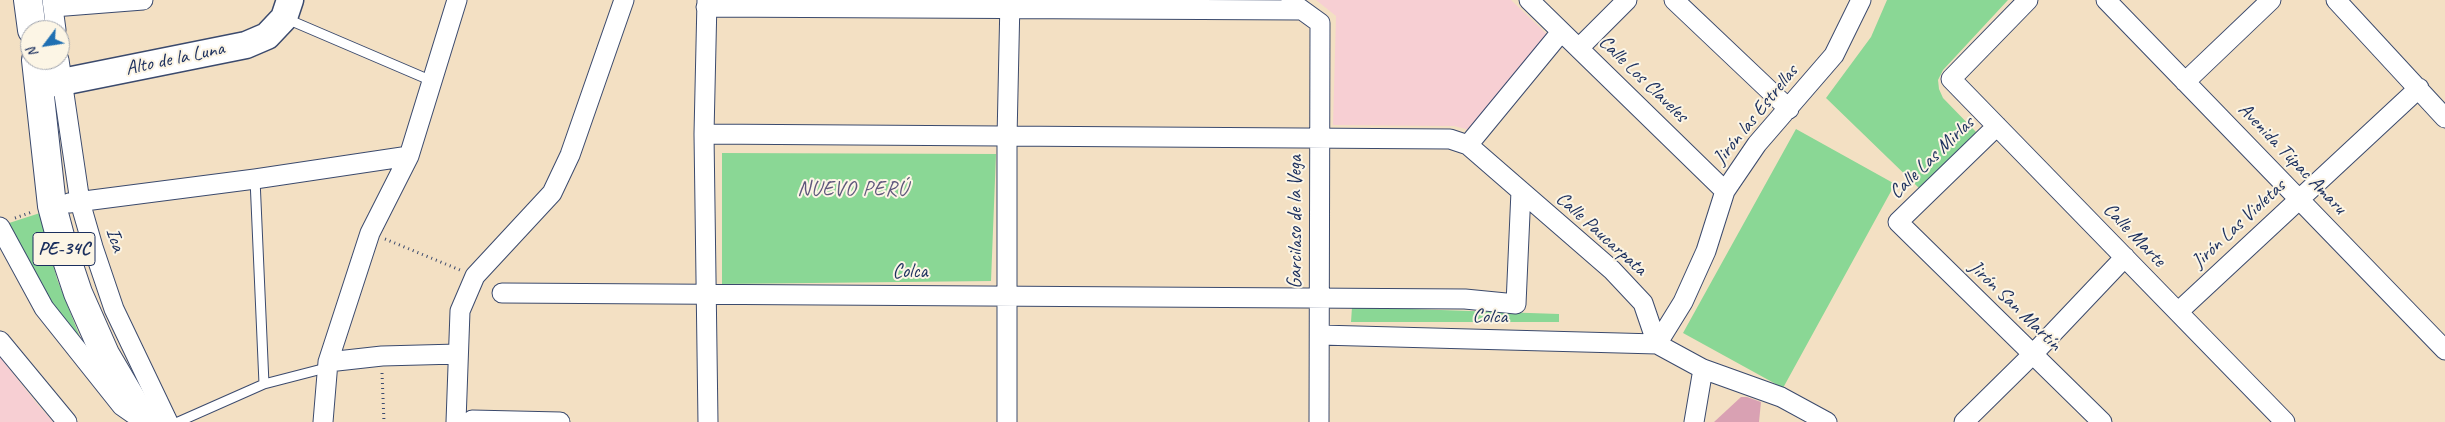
<!DOCTYPE html>
<html>
<head>
<meta charset="utf-8">
<style>
	body { margin:0 }
	#map { position:relative; width:2445px; height:422px; overflow:hidden; background:#f3e0c3; font-family:Caveat,sans-serif }
	canvas { display:block }
	.north { position:absolute; left:20px; top:20px; width:50px; height:50px; box-sizing:border-box; background:#fcf5e5; border:1px solid #a2a6af; border-radius:50%; rotate:239deg; font-size:14px; font-weight:700; line-height:20px; text-align:center; color:#1b2f5e }
	.north::after { content:''; display:block; margin:auto; width:18px; height:22px; background:#1f6fb2; clip-path:polygon(50% 0,100% 100%,50% 72%,0 100%) }
</style>
</head>
<body>
<div id="map">
<canvas width="2445" height="422"></canvas>
<div class="north">N</div>
</div>
<script>
const context = document.querySelector('canvas').getContext('2d');
context.lineJoin = 'round';
function paint(path, color) { context.fillStyle = color; context.fill(path, 'evenodd'); }
const poly = rows => new Path2D(rows.map(r => 'M' + r).join(''));
function strokePath(path, color, width, dash) { context.strokeStyle = color; context.lineWidth = width; context.lineCap = dash ? 'butt' : 'round'; context.setLineDash(dash || []); context.stroke(path); }
function write(font, color, halo, rows, align = 'center') {
  context.font = font + ' Caveat,sans-serif'; context.lineWidth = 4; context.setLineDash([]); context.textBaseline = 'middle'; context.strokeStyle = halo; context.fillStyle = color; for (const [text, x, y, turn = 0] of rows) {
    context.save(); context.translate(x, y); context.rotate((+turn || 0) * Math.PI / 180); context.textAlign = isNaN(turn) ? turn : align; if (halo) context.strokeText(text, 0, 0); context.fillText(text, 0, 0); context.restore();
  }
}
paint(poly([
	[1316,0,1511,0,1553,40,1474,131,1454,126,1333,125,1336,16],
	[0,357,38,405,53,422,0,422]
]), '#f7cfd3');
paint(poly([
	[1887,0,2008,0,1943,70,1938,80,1939,89,1943,98,1976,132,1920,189,1826,98,1871,37],
	[1796,129,1895,184,1783,388,1683,333],
	[722,153,996,154,991,281,722,284],
	[40,213,57,279,80,337,77,339,54,309,6,224],
	[1352,307,1559,314,1559,322,1351,322]
]), '#8ad795');
paint(poly([
	[1741,397,1747,397,1761,402,1759,422,1714,422]
]), '#d9a1b3');
const lane = poly([
	[287,19,432,81],
	[255,179,264,384],
	[178,422,264,384,326,368]
]);
const street = poly([
	[52,0,56,30],
	[707,0,704,134,708,422],
	[1529,0,1725,191],
	[1674,0,1789,109],
	[2028,0,1951,79,2285,422],
	[2106,0,2445,350],
	[2336,0,2445,118],
	[1291,2,1320,23,1319,422],
	[53,7,143,0],
	[706,7,1301,10],
	[1579,48,1627,0],
	[59,60,80,202,93,247,114,309,168,422],
	[2185,82,2271,0],
	[1997,126,1898,222,2102,422],
	[704,134,1450,139,1468,145,1612,270,1643,303,1657,344,1703,369,1781,397,1827,422],
	[1468,145,1561,32],
	[69,203,255,179,409,156],
	[0,227,44,308,122,406,132,413],
	[502,293,1465,299,1516,304,1521,191],
	[2178,312,2419,88],
	[1320,335,1657,344,1683,302,1706,251,1725,191,1757,144,1834,55,1861,0],
	[0,341,67,422],
	[328,362,382,356,458,354],
	[472,420,560,422],
	[323,422,328,362,370,233,409,156,457,0],
	[456,422,460,311,475,276,552,193,570,155,624,0],
	[1007,422,1007,138,1010,0],
	[1694,422,1703,369],
	[1964,422,2033,354,2125,257]
]);
const secondary = poly([
	[39,85,62,82,246,45,267,36,284,18,290,0]
]);
const primary = poly([
	[28,0,32,30],
	[36,60,52,206,64,251,78,293,105,354,145,422]
]);
strokePath(lane, '#3b4a6d', 11);
strokePath(street, '#3b4a6d', 21);
strokePath(secondary, '#3b4a6d', 29);
strokePath(primary, '#3b4a6d', 30);
strokePath(poly([
	[15,218,32,212],
	[385,239,460,270],
	[382,373,384,422]
]), '#3b4a6d', 3, [1, 4]);
strokePath(lane, '#fff', 9);
strokePath(street, '#fff', 19);
strokePath(secondary, '#fff', 26);
strokePath(primary, '#fff', 28);
for (const [x, y, w] of [
	[64,249,62]
]) { const box = new Path2D(); box.roundRect(x - w / 2, y - 16.5, w, 33, 4); context.fillStyle = '#fcf5e5'; context.fill(box); strokePath(box, '#1b2f5e', 1); }
write('bold 19px', '#1b2f5e', null, [
	["PE-34C",64,249]
]);
write('20px', '#1b2f5e', '#fcf5e5', [
	["Alto de la Luna",175,59,-12],
	["Calle Los Claveles",1643,79,44],
	["Jirón las Estrellas",1756,115,-51],
	["Calle Las Mirlas",1932,158,-44],
	["Avenida Túpac Amaru",2292,159,46],
	["Garcilaso de la Vega",1296,222,-90],
	["Jirón Las Violetas",2239,224,-43],
	["Calle Paucarpata",1601,234,42],
	["Calle Marte",2134,235,46],
	["Ica",115,240,73],
	["Colca",910,272],
	["Jirón San Martín",2015,306,44],
	["Colca",1490,317,2]
]);
context.letterSpacing = '1px';
write('21px', '#5e577c', '#fcf5e5', [
	["NUEVO PERÚ",853,189]
]);
context.letterSpacing = '0px';
</script>
</body>
</html>
